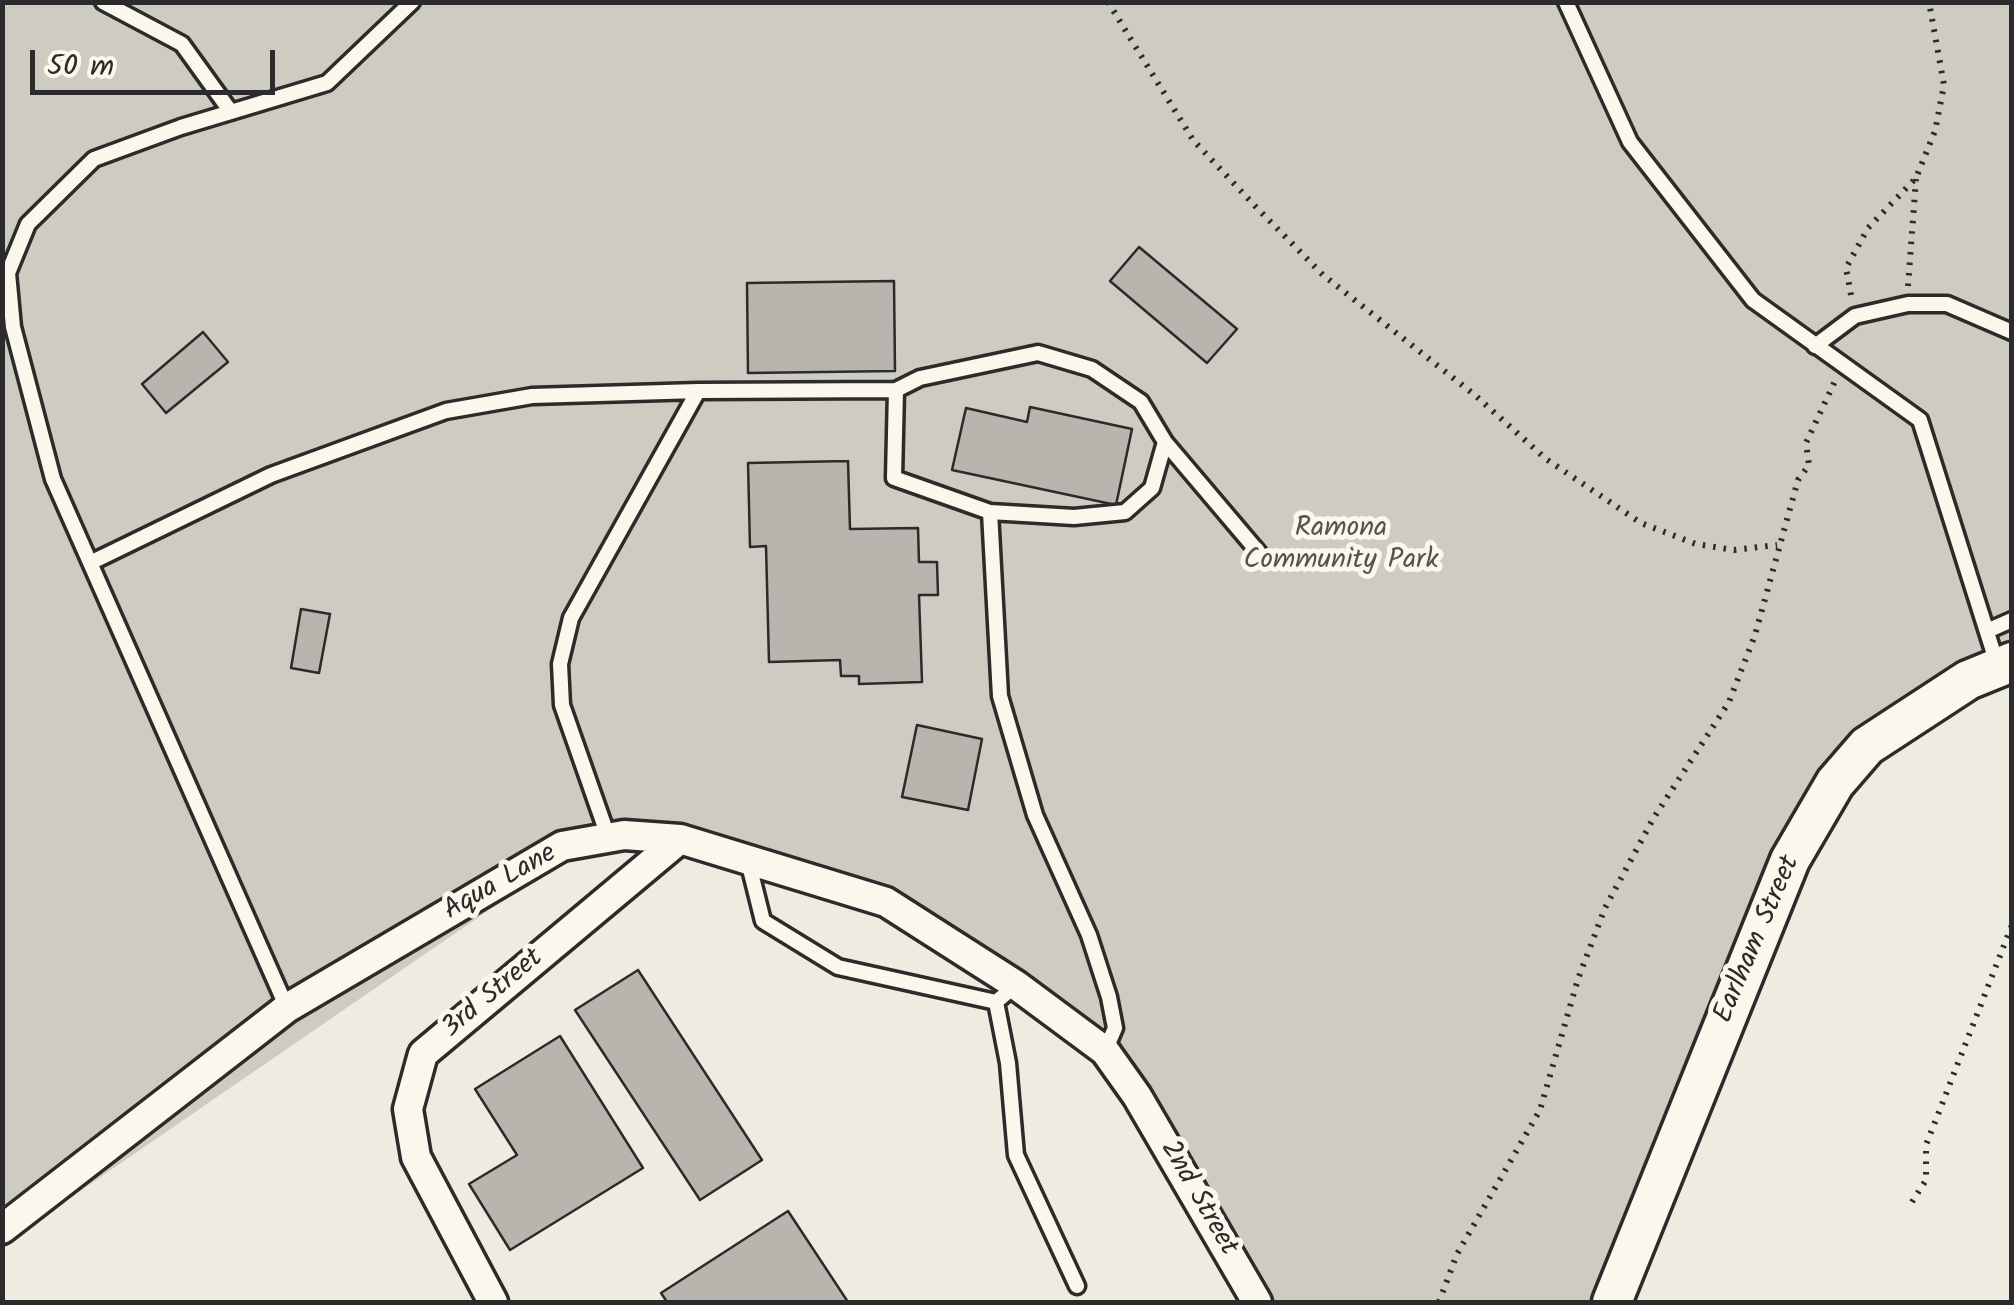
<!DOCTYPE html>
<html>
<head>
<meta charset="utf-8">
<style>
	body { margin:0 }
	#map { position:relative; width:2014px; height:1305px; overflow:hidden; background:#eeebe0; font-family:Kalam,sans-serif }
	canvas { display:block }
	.frame { position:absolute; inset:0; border:5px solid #2b2b2b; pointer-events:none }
	.scale { position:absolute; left:30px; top:50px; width:245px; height:45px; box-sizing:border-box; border:5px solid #2b2b2b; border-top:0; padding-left:12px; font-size:30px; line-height:35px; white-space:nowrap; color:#2b2b2b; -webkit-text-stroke:8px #fbf7ec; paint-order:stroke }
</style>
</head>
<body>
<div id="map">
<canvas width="2014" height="1305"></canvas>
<div class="frame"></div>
<div class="scale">50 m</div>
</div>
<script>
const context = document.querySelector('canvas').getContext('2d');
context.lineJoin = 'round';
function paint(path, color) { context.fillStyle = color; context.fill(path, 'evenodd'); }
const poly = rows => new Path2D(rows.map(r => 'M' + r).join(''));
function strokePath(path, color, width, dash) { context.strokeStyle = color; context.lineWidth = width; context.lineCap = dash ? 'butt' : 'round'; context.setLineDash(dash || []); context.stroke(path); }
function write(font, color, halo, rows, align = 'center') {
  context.font = font + ' Kalam,sans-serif'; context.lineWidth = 10; context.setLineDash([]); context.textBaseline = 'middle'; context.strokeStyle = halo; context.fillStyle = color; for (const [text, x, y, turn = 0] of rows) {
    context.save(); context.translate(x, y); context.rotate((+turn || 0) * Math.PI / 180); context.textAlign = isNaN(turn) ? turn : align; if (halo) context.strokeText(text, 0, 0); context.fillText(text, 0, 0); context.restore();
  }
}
paint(poly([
	[3,3,2011,3,2011,659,1993,667,1818,808,1623,1302,1263,1302,1109,1052,924,921,666,837,595,842,556,864,3,1244]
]), '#cecbc2');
const building = poly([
	[1139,247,1237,329,1207,363,1110,281,1139,247],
	[894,281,895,371,748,373,747,283,894,281],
	[203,332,228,362,166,413,142,384,203,332],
	[1030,407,1132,429,1116,505,952,470,966,408,1027,422,1030,407],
	[848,461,850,529,918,528,919,562,937,562,938,595,919,595,922,682,859,684,859,676,841,676,840,660,769,662,766,546,750,547,748,463,848,461],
	[301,609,330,614,319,673,291,668,301,609],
	[917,725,982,739,968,810,902,797,917,725],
	[638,970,762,1160,700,1200,575,1010,638,970],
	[560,1036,643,1168,510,1250,469,1184,517,1155,475,1089,560,1036],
	[788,1211,848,1302,667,1302,661,1293,788,1211]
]);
paint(building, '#b8b5ae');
strokePath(building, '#2b2b2b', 2.5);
const lane = poly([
	[103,2,182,44,231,112],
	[1566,2,1630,142,1753,300,1920,420,1998,667],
	[1815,346,1855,316,1908,304,1947,304,2012,332],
	[1165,442,1259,553],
	[990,512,1000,696,1035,815,1089,935,1109,997,1115,1028,1105,1051],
	[92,562,271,475,446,411,532,396,698,391],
	[1987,631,2012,620],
	[609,839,562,705,560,664,571,618,698,391,896,390,894,478,990,512,1074,517,1125,512,1152,488,1165,442,1141,402,1092,369,1038,353,920,378,896,390],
	[748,861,763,921,838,967,996,1002,1016,985],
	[996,1002,1008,1063,1016,1155,1077,1286],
	[287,1008,53,479,13,327,8,273,28,224,94,159,181,127,327,83,412,2]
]);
const street = poly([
	[2,1229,287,1008,562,846,624,835,680,839,886,902,1016,985,1105,1051,1137,1096,1257,1302],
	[493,1302,416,1157,408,1109,423,1054,680,839]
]);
const secondary = poly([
	[1612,1302,1790,860,1835,783,1867,746,1968,680,2012,662]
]);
strokePath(lane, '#2b2b2b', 21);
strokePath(street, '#2b2b2b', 35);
strokePath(secondary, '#2b2b2b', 45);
strokePath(poly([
	[1108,2,1193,140,1256,207,1323,275,1476,396,1546,459,1641,523,1696,544,1734,550,1777,545],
	[1908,286,1916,179],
	[1851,295,1846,268,1868,228,1916,178,1935,131,1944,85,1929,2],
	[1912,1202,1926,1180,1926,1145,2012,925],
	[1439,1302,1457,1254,1540,1110,1578,979,1605,908,1653,819,1729,702,1755,635,1798,480,1809,465,1806,443,1835,381]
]), '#2b2b2b', 6, [2.5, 8]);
strokePath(lane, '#fbf7ec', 14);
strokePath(street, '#fbf7ec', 28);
strokePath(secondary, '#fbf7ec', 38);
write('28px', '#545351', '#fbf7ec', [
	["Ramona",1341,530],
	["Community Park",1341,562]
]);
write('28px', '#2b2b2b', '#fbf7ec', [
	["Aqua Lane",501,884,-30],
	["Earlham Street",1759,940,-67],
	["3rd Street",494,995,-40],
	["2nd Street",1197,1199,60]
]);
</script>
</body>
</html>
